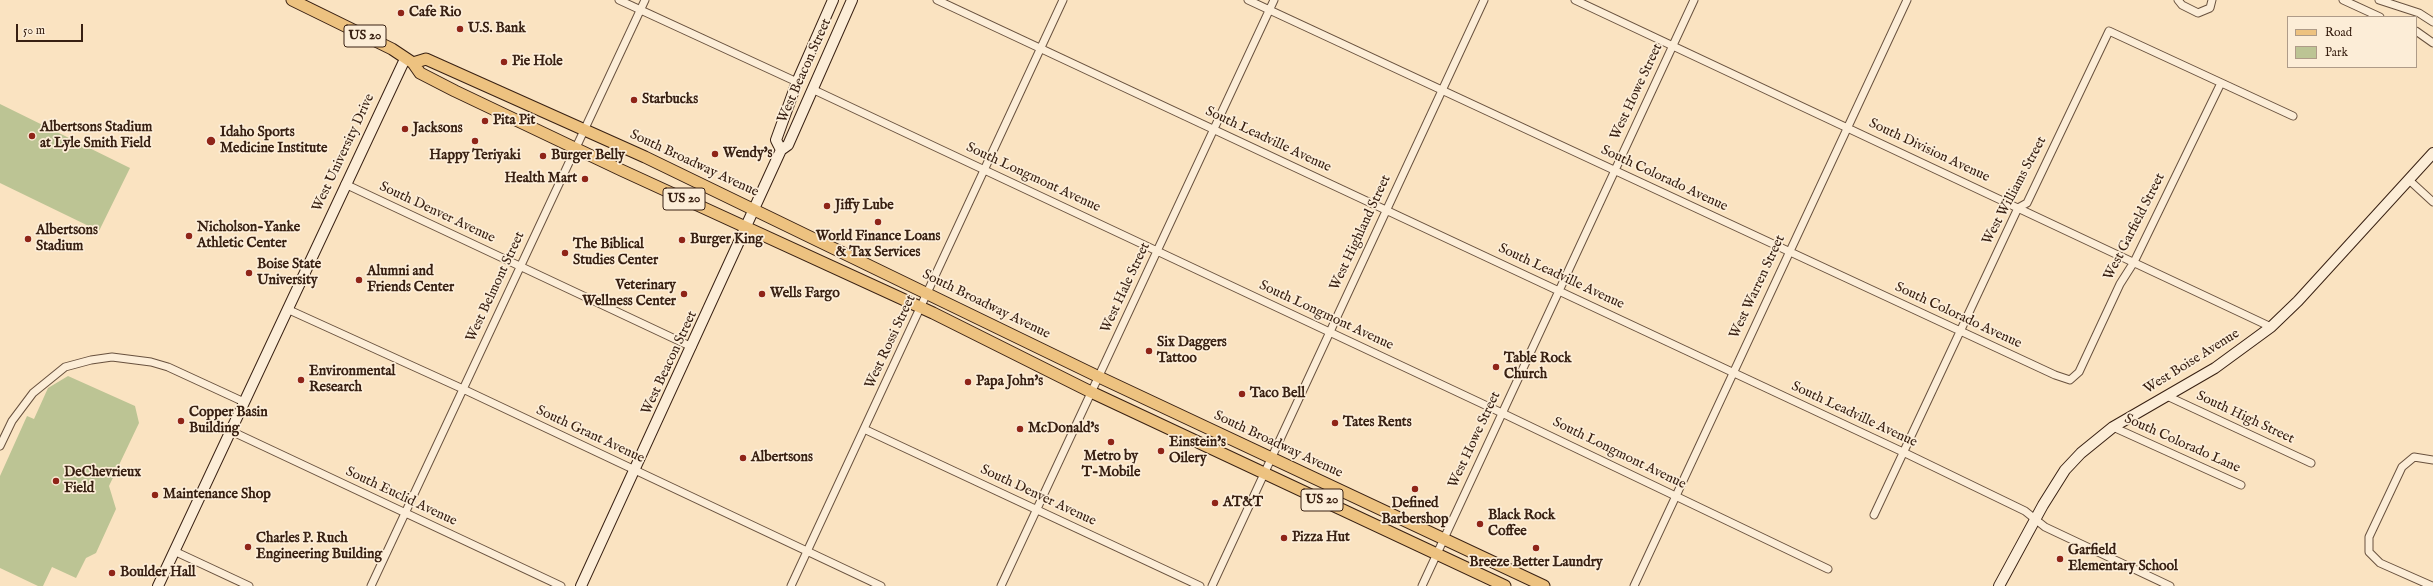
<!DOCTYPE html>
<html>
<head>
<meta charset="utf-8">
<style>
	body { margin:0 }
	#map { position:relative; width:2433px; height:586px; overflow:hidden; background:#fae3c1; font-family:"IM FELL English",serif }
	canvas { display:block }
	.legend { position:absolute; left:2287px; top:16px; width:130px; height:52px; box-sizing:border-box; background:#fcedd7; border:1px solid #ae9b88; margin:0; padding:5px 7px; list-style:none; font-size:12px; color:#382012 }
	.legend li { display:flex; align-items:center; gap:8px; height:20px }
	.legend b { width:20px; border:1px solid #ae9b88 }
	.scale { position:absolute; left:16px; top:24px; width:67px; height:18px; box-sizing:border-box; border:2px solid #382012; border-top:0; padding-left:5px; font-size:12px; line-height:14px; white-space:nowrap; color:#382012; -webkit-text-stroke:3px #fcedd7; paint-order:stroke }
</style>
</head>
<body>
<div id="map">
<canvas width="2433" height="586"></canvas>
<ul class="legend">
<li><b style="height:5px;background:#edc280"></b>Road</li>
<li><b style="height:11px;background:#bcc494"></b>Park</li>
</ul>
<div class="scale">50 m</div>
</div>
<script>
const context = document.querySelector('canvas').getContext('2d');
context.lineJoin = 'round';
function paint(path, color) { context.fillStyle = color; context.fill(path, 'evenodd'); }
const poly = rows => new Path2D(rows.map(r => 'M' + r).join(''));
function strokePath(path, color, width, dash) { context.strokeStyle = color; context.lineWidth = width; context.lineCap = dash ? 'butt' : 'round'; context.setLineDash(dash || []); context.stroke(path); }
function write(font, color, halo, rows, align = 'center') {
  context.font = font + ' "IM FELL English",serif'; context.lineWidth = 3.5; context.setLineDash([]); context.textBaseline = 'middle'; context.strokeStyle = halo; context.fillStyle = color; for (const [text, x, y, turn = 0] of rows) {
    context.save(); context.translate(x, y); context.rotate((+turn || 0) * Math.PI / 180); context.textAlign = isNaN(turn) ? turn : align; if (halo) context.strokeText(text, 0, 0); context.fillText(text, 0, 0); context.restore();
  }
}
paint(poly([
	[0,104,130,168,99,231,0,183],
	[68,376,135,406,139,423,109,486,116,509,96,553,86,558,76,578,52,567,43,586,38,586,0,568,0,476,27,416,34,419,48,388]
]), '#bcc494');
const street = poly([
	[619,0,797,82],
	[937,0,1903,452,2025,511,2045,527,2170,586],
	[1248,0,2055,375,2070,380,2079,372,2120,284,2134,262,2221,83],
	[1575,0,2271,327],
	[2178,0,2182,5,2198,13,2210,8,2212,0],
	[2343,0,2380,17],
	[2379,0,2419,13,2433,22],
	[2416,31,2433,43],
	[812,89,1502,413,1828,569],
	[2409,180,2433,202],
	[345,184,692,347],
	[287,309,463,389,881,586],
	[2167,396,2311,463],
	[2113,427,2241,485],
	[864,429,1200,586],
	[231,431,561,586],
	[0,446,12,421,33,393,65,367,91,360,112,357,151,362,168,367,244,402],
	[1874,515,2018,208,2027,203,2109,31,2293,116],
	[174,551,249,586],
	[371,586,645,0],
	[791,586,1063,0],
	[1001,586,1274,0],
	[1212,586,1484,0],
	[1422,586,1694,0],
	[1634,586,1907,0],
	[2432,586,2380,563,2369,552,2369,537,2402,467,2414,457,2433,460]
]);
const secondary = poly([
	[781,150,776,140,797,82,833,0],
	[158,586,405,59],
	[581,586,781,150,788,145,852,0],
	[1999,586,2043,505,2065,470,2081,453,2113,427,2215,368,2271,327,2298,301,2433,153]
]);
const primary = poly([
	[292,0,392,49,413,63,420,73,455,91,621,170,933,313,1091,392,1505,586],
	[413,63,426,59,645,157,1099,377,1544,586]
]);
strokePath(street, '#68513e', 9);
strokePath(secondary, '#382012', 12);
strokePath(primary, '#382012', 13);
strokePath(street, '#fcedd7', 7);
strokePath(secondary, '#fcedd7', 10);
strokePath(primary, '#edc280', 11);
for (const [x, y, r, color] of [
	[401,13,4,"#8f2418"],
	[460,29,4,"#8f2418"],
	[504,62,4,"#8f2418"],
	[634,100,4,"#8f2418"],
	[485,121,4,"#8f2418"],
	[405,129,4,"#8f2418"],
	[32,136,4,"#8f2418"],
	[211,141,5,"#8f2418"],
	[475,141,4,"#8f2418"],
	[715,154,4,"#8f2418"],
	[543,156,4,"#8f2418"],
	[585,179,4,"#8f2418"],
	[827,206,4,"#8f2418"],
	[878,222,4,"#8f2418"],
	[189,236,4,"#8f2418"],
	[28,239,4,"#8f2418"],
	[682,240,4,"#8f2418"],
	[565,253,4,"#8f2418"],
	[249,273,4,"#8f2418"],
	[359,280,4,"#8f2418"],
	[684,294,4,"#8f2418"],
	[762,294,4,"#8f2418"],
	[1149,351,4,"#8f2418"],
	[1496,367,4,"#8f2418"],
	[301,380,4,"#8f2418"],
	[968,382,4,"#8f2418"],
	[1242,394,4,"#8f2418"],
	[181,421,4,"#8f2418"],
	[1335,423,4,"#8f2418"],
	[1020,429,4,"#8f2418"],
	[1111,442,4,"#8f2418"],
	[1161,451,4,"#8f2418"],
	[743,458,4,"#8f2418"],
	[56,481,4,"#8f2418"],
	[1415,489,4,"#8f2418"],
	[155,495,4,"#8f2418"],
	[1215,503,4,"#8f2418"],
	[1480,524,4,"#8f2418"],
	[1284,538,4,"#8f2418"],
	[248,547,4,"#8f2418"],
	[1536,548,4,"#8f2418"],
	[2060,559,4,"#8f2418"],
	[112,573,4,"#8f2418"]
]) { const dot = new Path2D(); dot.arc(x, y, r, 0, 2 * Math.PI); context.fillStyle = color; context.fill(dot); strokePath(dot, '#fcedd7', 1.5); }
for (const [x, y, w] of [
	[365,36,42],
	[684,199,42],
	[1322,500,42]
]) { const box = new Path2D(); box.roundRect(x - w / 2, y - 11, w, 22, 3); context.fillStyle = '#fcedd7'; context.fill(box); strokePath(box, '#382012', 1); }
write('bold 13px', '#382012', null, [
	["US 20",365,36],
	["US 20",684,199],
	["US 20",1322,500]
]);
write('bold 14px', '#382012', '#fcedd7', [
	["Cafe Rio",409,13],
	["U.S. Bank",468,29],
	["Pie Hole",512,62],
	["Starbucks",642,100],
	["Pita Pit",493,121],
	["Albertsons Stadium",40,128],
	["at Lyle Smith Field",40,144],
	["Jacksons",413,129],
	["Idaho Sports",220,133],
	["Medicine Institute",220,149],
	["Wendy's",723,154],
	["Happy Teriyaki",475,156,"center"],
	["Burger Belly",551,156],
	["Health Mart",577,179,"right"],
	["Jiffy Lube",835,206],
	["Nicholson-Yanke",197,228],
	["Athletic Center",197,244],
	["Albertsons",36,231],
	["Stadium",36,247],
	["World Finance Loans",878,237,"center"],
	["& Tax Services",878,253,"center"],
	["Burger King",690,240],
	["The Biblical",573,245],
	["Studies Center",573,261],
	["Boise State",257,265],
	["University",257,281],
	["Alumni and",367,272],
	["Friends Center",367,288],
	["Veterinary",676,286,"right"],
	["Wellness Center",676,302,"right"],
	["Wells Fargo",770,294],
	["Six Daggers",1157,343],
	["Tattoo",1157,359],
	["Table Rock",1504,359],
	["Church",1504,375],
	["Environmental",309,372],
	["Research",309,388],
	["Papa John's",976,382],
	["Taco Bell",1250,394],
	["Copper Basin",189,413],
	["Building",189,429],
	["Tates Rents",1343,423],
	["McDonald's",1028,429],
	["Einstein's",1169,443],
	["Oilery",1169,459],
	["Metro by",1111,457,"center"],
	["T-Mobile",1111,473,"center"],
	["Albertsons",751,458],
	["DeChevrieux",64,473],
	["Field",64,489],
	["Maintenance Shop",163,495],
	["AT&T",1223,503],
	["Defined",1415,504,"center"],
	["Barbershop",1415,520,"center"],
	["Black Rock",1488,516],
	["Coffee",1488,532],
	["Pizza Hut",1292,538],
	["Charles P. Ruch",256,539],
	["Engineering Building",256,555],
	["Garfield",2068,551],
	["Elementary School",2068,567],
	["Breeze Better Laundry",1536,563,"center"],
	["Boulder Hall",120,573]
], 'left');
write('14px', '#382012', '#fcedd7', [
	["West Beacon Street",805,71,-66],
	["West Howe Street",1637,92,-65],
	["South Leadville Avenue",1268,140,25],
	["South Division Avenue",1929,151,25],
	["West University Drive",344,153,-65],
	["South Broadway Avenue",694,164,25],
	["South Longmont Avenue",1033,178,25],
	["South Colorado Avenue",1664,179,25],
	["West Williams Street",2015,191,-62],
	["South Denver Avenue",437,213,25],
	["West Garfield Street",2135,227,-63],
	["West Highland Street",1361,233,-65],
	["South Leadville Avenue",1561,277,25],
	["West Belmont Street",496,287,-65],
	["West Warren Street",1758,287,-65],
	["West Hale Street",1126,288,-65],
	["South Broadway Avenue",986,305,26],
	["South Longmont Avenue",1326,316,25],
	["South Colorado Avenue",1958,316,25],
	["West Rossi Street",891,342,-65],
	["West Boise Avenue",2192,362,-32],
	["West Beacon Street",670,363,-65],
	["South Leadville Avenue",1854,415,25],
	["South High Street",2245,418,25],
	["South Grant Avenue",590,435,25],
	["West Howe Street",1475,440,-65],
	["South Colorado Lane",2182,444,24],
	["South Broadway Avenue",1278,445,25],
	["South Longmont Avenue",1619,454,26],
	["South Denver Avenue",1038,496,25],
	["South Euclid Avenue",401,497,25]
]);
</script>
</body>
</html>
